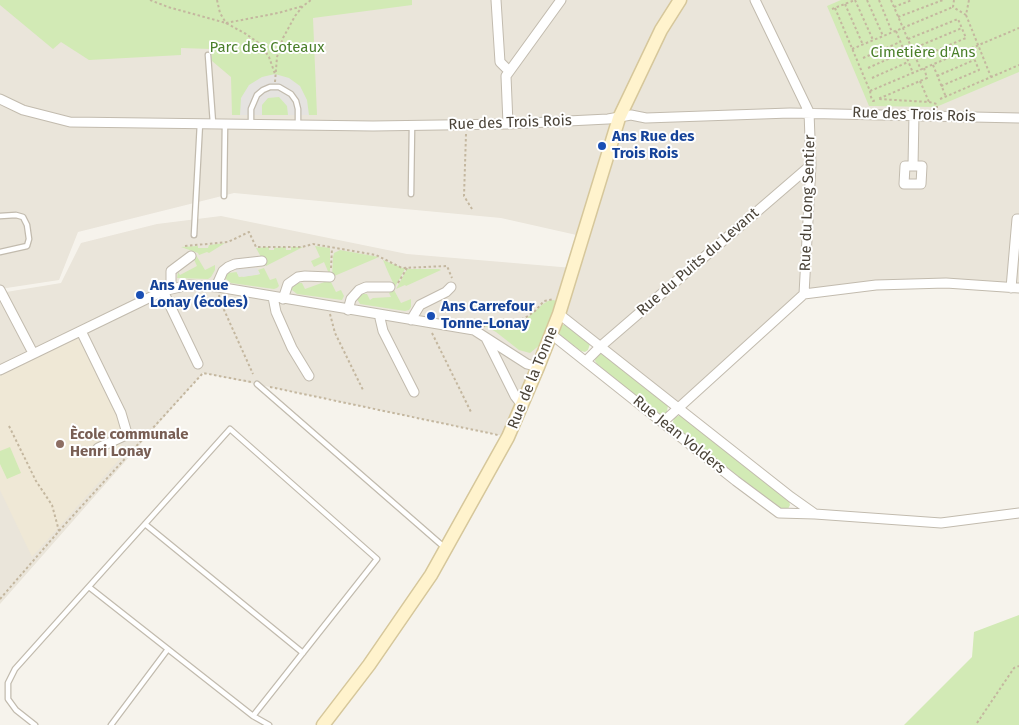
<!DOCTYPE html>
<html>
<head>
<meta charset="utf-8">
<style>
	body { margin:0 }
	canvas { display:block; background:#f6f3ec }
</style>
</head>
<body>
<canvas width="1019" height="725"></canvas>
<script>
const context = document.querySelector('canvas').getContext('2d');
context.lineJoin = 'round';
function paint(path, color) { context.fillStyle = color; context.fill(path, 'evenodd'); }
const poly = rows => new Path2D(rows.map(r => 'M' + r).join(''));
function strokePath(path, color, width, dash) { context.strokeStyle = color; context.lineWidth = width; context.lineCap = dash ? 'butt' : 'round'; context.setLineDash(dash || []); context.stroke(path); }
function write(font, color, halo, rows, align = 'center') {
  context.font = font + ' "Fira Sans",sans-serif'; context.lineWidth = 4; context.setLineDash([]); context.textBaseline = 'middle'; context.strokeStyle = halo; context.fillStyle = color; for (const [text, x, y, turn = 0] of rows) {
    context.save(); context.translate(x, y); context.rotate((+turn || 0) * Math.PI / 180); context.textAlign = isNaN(turn) ? turn : align; if (halo) context.strokeText(text, 0, 0); context.fillText(text, 0, 0); context.restore();
  }
}
paint(poly([
	[0,0,1019,0,1019,292,946,283,804,294,678,408,565,316,581,236,501,218,234,193,78,232,59,280,0,289],
	[221,216,407,254,573,268,508,437,203,373,0,604,0,293,61,283,81,243,157,224]
]), '#eae5da');
paint(poly([
	[78,339,83,342,124,427,116,437,126,452,32,557,0,490,0,375,73,340]
]), '#efe8d6');
paint(poly([
	[0,0,412,0,412,5,313,18,317,115,232,115,231,77,212,61,211,49,181,48,181,55,89,60,61,42,53,49,0,5],
	[841,0,1019,0,1019,72,936,107,869,106,827,6],
	[225,243,209,253,207,252,199,255,198,253,181,247,198,246,198,248,208,248,209,245],
	[315,246,330,248,330,276,324,262,314,267,311,261,320,257],
	[269,247,269,250,274,250,274,248,286,247,286,250,291,250,291,247,303,247,266,266,256,248],
	[340,250,379,257,332,277,333,257,334,253],
	[191,253,196,255,205,270,215,265,215,270,211,277,208,279,177,278,178,272,180,275,197,266],
	[383,260,405,269,395,287,388,272],
	[264,268,270,280,276,278,279,286,277,288,274,289,231,283,226,279,225,276,228,273,237,272,239,277,256,275,260,274,258,270],
	[407,269,439,269,441,270,406,286,405,285,396,289],
	[330,280,336,292,341,290,344,296,342,300,297,294,292,290,292,286,296,283,302,283,305,289],
	[394,290,401,303,411,299,411,307,409,310,405,311,360,304,357,299,361,294,367,294,370,300,373,298,391,297,389,293],
	[553,300,557,301,541,344,530,353,519,350,496,332,485,326,491,322,512,322,527,318,543,304,548,301],
	[562,325,567,325,590,344,588,350,585,352,581,351,560,335,558,331,559,327],
	[602,353,668,405,667,412,661,415,657,413,597,364,595,361,596,356],
	[680,415,789,501,790,505,788,509,780,510,675,426,673,422,674,418],
	[10,447,21,473,7,479,0,464,0,451],
	[1019,615,1019,725,904,725,972,657,974,632]
]), '#d2eab5');
paint(poly([
	[275,74,289,78,300,86,307,100,309,115,288,115,287,106,279,97,268,98,262,105,262,115,240,115,241,98,249,85,262,77],
	[257,268,260,274,243,277,242,276,239,277,235,269]
]), '#e5e3e0');
const lane = poly([
	[208,55,213,123],
	[251,124,251,109,257,95,263,90,270,87,279,87,291,94,296,101,298,109,298,124],
	[411,194,412,126],
	[224,196,225,124],
	[0,216,16,215,23,217,27,225,29,239,27,246,0,252],
	[194,235,200,123],
	[257,384,444,547],
	[145,524,303,653],
	[253,716,269,725],
	[35,725,16,710,8,699,8,683,15,669,145,524,230,429,377,559,253,716,89,587],
	[111,725,168,649]
]);
const street = poly([
	[496,0,500,62,509,71],
	[755,0,809,112,811,165,804,294],
	[0,99,23,110,70,122,373,126,508,124,608,119,631,115,646,118,790,113,1019,118],
	[508,124,506,76,561,0],
	[913,166,922,166,921,184,904,184,905,166,913,166,914,114],
	[216,287,223,271,228,267,235,264,262,261],
	[171,288,171,271,191,256],
	[1011,288,1017,219,1019,219],
	[0,290,33,353],
	[163,291,198,364],
	[273,297,276,312,292,348,309,376],
	[283,299,288,284,298,277,305,276,330,277],
	[348,310,351,299,359,290,366,287,390,287],
	[379,314,383,331,414,392],
	[559,314,791,497,815,514],
	[411,320,420,305,446,292,451,287],
	[81,331,121,413,126,430,124,436,98,448],
	[551,334,736,481,779,513,815,514,941,523,1019,513],
	[486,338,515,396,522,405],
	[586,361,601,346,811,165],
	[0,370,163,291,189,285,218,287,474,330,527,364,538,367],
	[663,422,804,294,876,285,946,283,1019,288]
]);
const secondary = poly([
	[323,725,369,665,431,575,508,437,538,367,559,314,619,118,661,30,680,0]
]);
strokePath(lane, '#c2bbae', 7);
strokePath(street, '#c2bbae', 11);
strokePath(secondary, '#d6c79b', 15);
strokePath(poly([
	[150,0,168,7,226,23,246,34,260,44,269,57,275,74],
	[217,0,220,13,226,23,278,13,303,6],
	[855,0,873,40],
	[867,0,883,36],
	[879,0,892,32],
	[891,0,921,70],
	[954,0,953,7,966,15,969,0],
	[845,4,863,45],
	[894,7,912,0],
	[835,8,870,91,871,97,873,101,877,100],
	[832,9,855,0],
	[966,15,991,77],
	[898,17,943,0],
	[896,31,913,73],
	[908,39,958,19,966,38,916,59],
	[852,49,953,7],
	[912,49,962,28],
	[863,58,900,42],
	[933,65,946,97],
	[868,68,904,52],
	[924,68,927,78,878,99,929,102,937,104,937,108],
	[937,76,974,60],
	[872,78,908,62],
	[920,81,929,102],
	[275,82,277,57,283,38,295,16,303,6,311,0],
	[941,86,979,70,970,49],
	[870,91,1019,28],
	[940,99,1019,65],
	[466,134,464,196,472,209],
	[185,246,228,242,249,232,256,247,302,247,313,244,376,255,402,268,447,266,452,278],
	[331,268,332,248],
	[398,283,407,268],
	[219,295,220,301,253,374],
	[330,314,335,333,363,390],
	[483,327,493,321,519,320,525,318,535,311,544,301,554,299],
	[432,333,471,412],
	[270,387,498,435],
	[9,426,36,481,52,505,59,531],
	[0,599,59,531,203,373,251,382],
	[977,723,1014,668,1019,666]
]), '#c4b79f', 2, [2.5, 2.5]);
strokePath(lane, '#fff', 4.5);
strokePath(street, '#fff', 9);
strokePath(secondary, '#fff3cd', 12);
for (const [x, y, r, color] of [
	[602,146,5,"#1a4fb4"],
	[140,295,5,"#1a4fb4"],
	[431,316,5,"#1a4fb4"],
	[60,444,5,"#8d6e63"]
]) { const dot = new Path2D(); dot.arc(x, y, r, 0, 2 * Math.PI); context.fillStyle = color; context.fill(dot); strokePath(dot, '#fff', 2); }
write('15px', '#4a7f2a', '#fff', [
	["Parc des Coteaux",267,48],
	["Cimetière d'Ans",923,53]
]);
write('15px', '#4b4439', '#fff', [
	["Rue des Trois Rois",914,115,2],
	["Rue des Trois Rois",510,123,-2],
	["Rue du Long Sentier",808,203,-88],
	["Rue du Puits du Levant",698,262,-41],
	["Rue de la Tonne",533,378,-68],
	["Rue Jean Volders",679,435,39]
]);
write('bold 15px', '#164399', '#fff', [
	["Ans Rue des",612,137],
	["Trois Rois",612,154],
	["Ans Avenue",150,286],
	["Lonay (écoles)",150,303],
	["Ans Carrefour",441,307],
	["Tonne-Lonay",441,324]
], 'left');
write('bold 15px', '#785e54', '#fff', [
	["Ècole communale",70,435],
	["Henri Lonay",70,452]
], 'left');
</script>
</body>
</html>
